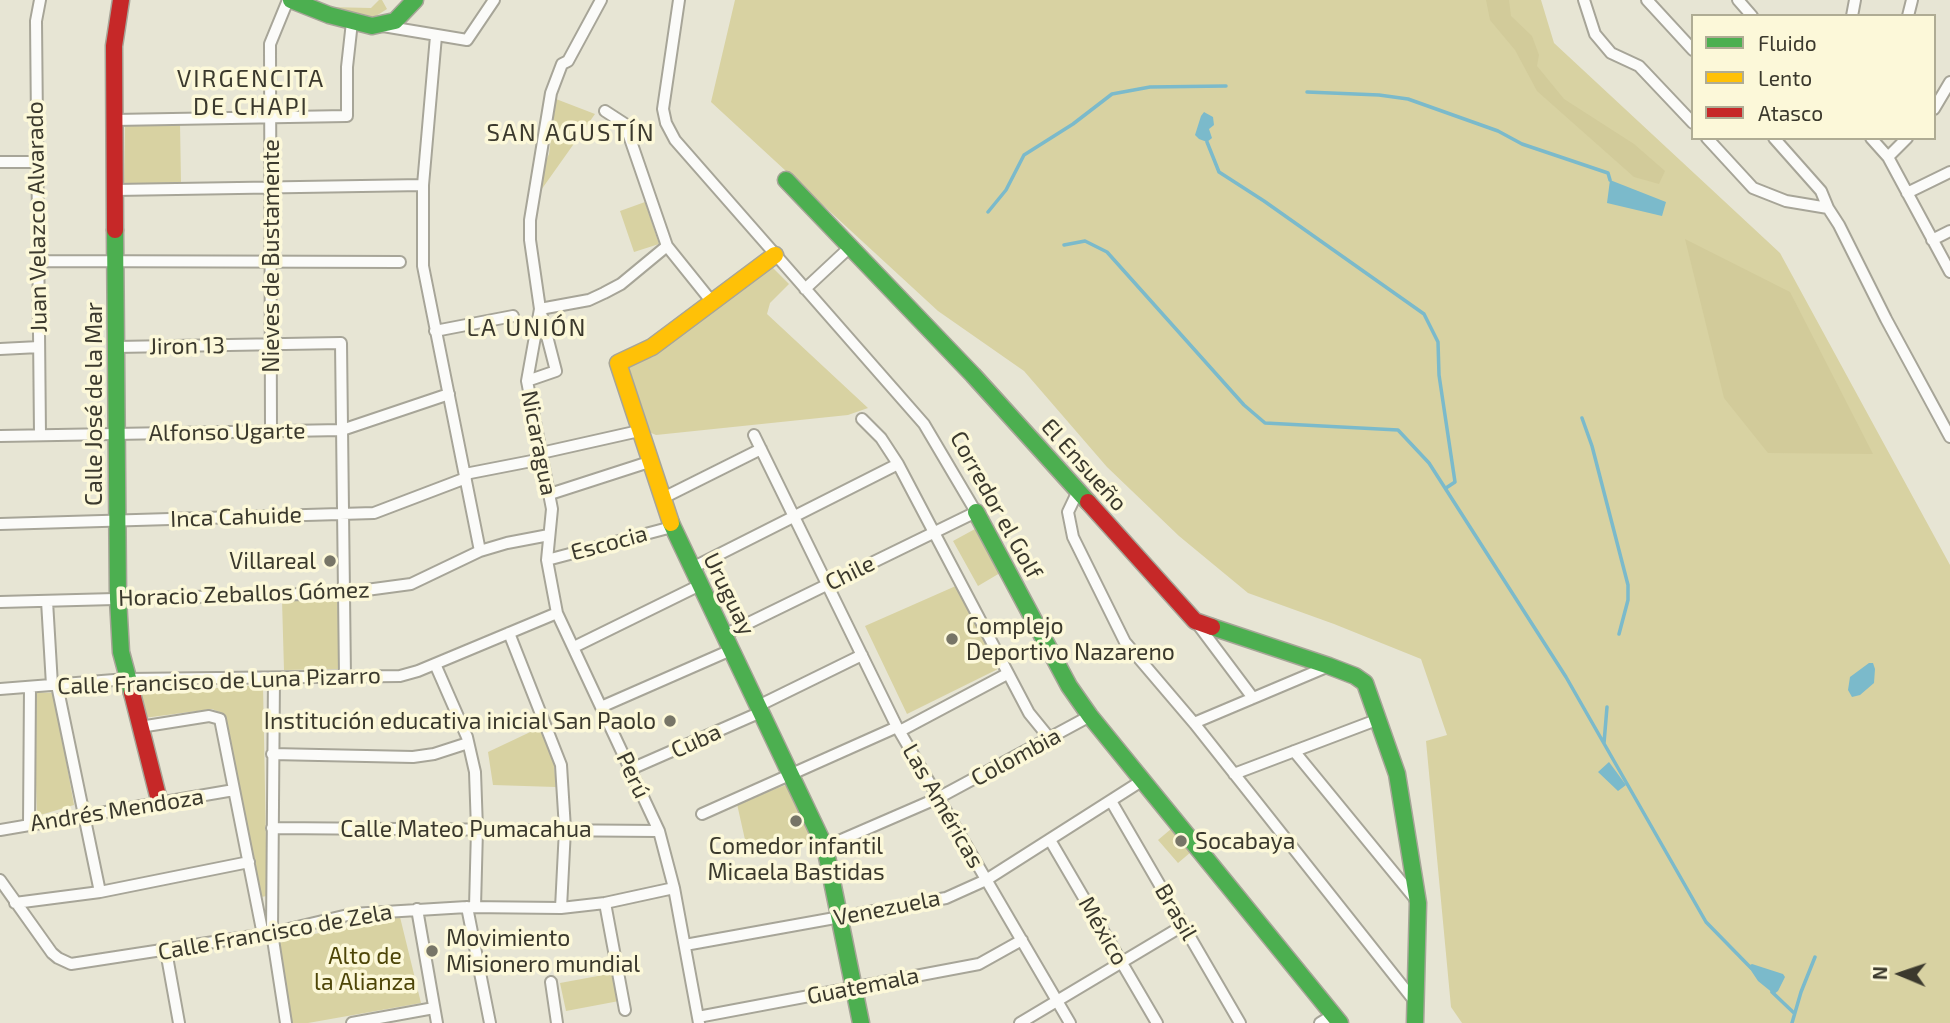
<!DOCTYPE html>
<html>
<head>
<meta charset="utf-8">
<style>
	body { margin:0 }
	#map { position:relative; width:1950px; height:1023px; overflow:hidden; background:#e7e5d4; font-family:"Exo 2",sans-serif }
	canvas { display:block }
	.legend { position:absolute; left:1691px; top:14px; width:245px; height:126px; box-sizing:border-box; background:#fcf8d9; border:2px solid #afac94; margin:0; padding:9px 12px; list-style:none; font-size:21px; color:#3b392d }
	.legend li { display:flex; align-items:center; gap:14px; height:35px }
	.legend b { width:35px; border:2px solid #afac94 }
	.north { position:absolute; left:1866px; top:939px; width:70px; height:70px; -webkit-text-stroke:5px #fcf8d9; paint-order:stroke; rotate:272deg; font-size:19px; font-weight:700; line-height:28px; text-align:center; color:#3b392d }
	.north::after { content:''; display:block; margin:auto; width:24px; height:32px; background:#3b392d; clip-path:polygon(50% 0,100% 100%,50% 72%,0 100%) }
</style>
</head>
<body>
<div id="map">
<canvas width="1950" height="1023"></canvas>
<ul class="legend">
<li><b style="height:9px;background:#4caf50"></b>Fluido</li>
<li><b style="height:9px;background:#ffc107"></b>Lento</li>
<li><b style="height:9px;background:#c62828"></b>Atasco</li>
</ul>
<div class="north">N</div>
</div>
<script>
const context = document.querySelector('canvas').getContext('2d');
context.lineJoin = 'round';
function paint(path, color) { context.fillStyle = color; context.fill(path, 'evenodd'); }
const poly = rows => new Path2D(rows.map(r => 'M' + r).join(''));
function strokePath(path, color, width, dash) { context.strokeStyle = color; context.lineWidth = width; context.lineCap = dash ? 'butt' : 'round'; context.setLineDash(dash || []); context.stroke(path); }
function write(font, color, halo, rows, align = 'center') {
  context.font = font + ' "Exo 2",sans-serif'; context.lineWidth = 7; context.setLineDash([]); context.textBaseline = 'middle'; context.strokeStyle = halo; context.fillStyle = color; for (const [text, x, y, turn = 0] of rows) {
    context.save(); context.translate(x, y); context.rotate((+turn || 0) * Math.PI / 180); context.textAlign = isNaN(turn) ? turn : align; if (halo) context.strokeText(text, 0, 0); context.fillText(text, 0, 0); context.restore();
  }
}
paint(poly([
	[379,0,382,0,387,9,373,18,327,7,371,8],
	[735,0,1541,0,1554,43,1780,253,1950,565,1950,1023,1462,1023,1451,1007,1426,741,1447,735,1421,659,1334,624,1248,593,1179,536,1107,467,1024,371,938,311,711,102],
	[556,99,595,114,534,200,540,172,549,154],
	[180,123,181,183,124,184,125,124],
	[645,202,659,244,634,252,620,211],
	[772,267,789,284,770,303,767,314,868,408,848,415,656,435,649,432,628,365,653,357,768,268],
	[975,529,1000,573,978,586,953,541],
	[958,585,998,669,907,714,865,626],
	[282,600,337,600,343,669,284,670],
	[263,685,267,896,261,897,224,714,212,709,144,718,137,693],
	[33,692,54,693,74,805,37,816],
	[543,726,553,754,556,787,493,785,488,752],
	[788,784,816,844,748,853,737,804],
	[1171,829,1191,852,1178,863,1158,840],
	[400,917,421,1003,308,1023,292,1023,279,941],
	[614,973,619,1001,566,1011,560,983]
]), '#d8d2a2');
paint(poly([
	[1486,0,1509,0,1511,16,1532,36,1539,55,1537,66,1564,99,1634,144,1665,171,1659,184,1634,177,1537,91,1515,50,1490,20],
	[1685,239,1790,292,1873,454,1768,453,1724,398]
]), '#d2cb9a');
paint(poly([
	[1204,112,1213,117,1214,125,1209,129,1212,138,1207,142,1199,139,1195,135,1201,116],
	[1610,180,1666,202,1662,216,1607,203],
	[1869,663,1873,663,1875,669,1874,683,1860,695,1852,697,1848,690,1850,677],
	[1609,762,1626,785,1618,791,1598,772],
	[1752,964,1783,974,1785,977,1778,991,1774,994,1758,981,1748,966]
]), '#7bbacb');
strokePath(poly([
	[1307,92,1379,95,1408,99,1498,131,1522,144,1608,173,1610,180],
	[1207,142,1219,172,1264,201,1424,314,1438,342,1439,375,1455,482,1446,488],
	[988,212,1006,190,1024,155,1073,124,1112,94,1150,87,1226,86],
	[1064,245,1085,241,1107,252,1244,405,1265,423,1398,430,1429,463,1566,677,1706,922,1751,968],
	[1582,418,1592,446,1628,585,1628,600,1619,634],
	[1604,743,1607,707],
	[1772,992,1794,1013],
	[1792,1023,1801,992,1815,957]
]), '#7bbacb', 3.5);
const street = poly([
	[679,0,663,109,666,123,675,140,924,424,976,512,724,635],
	[1584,0,1595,34,1611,53,1639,66,1693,123],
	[1647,0,1693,50],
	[1738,0,1752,16],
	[1852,16,1855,0],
	[1908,16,1912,0],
	[383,26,467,40,494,0],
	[436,36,423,185,423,266,480,551],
	[1934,109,1950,82],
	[605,111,625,124,667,246,712,302],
	[114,120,347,116,347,67,352,22],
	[1707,138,1753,188,1786,201,1828,208,1839,225,1886,319,1950,437],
	[1774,138,1821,191,1828,208],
	[1871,138,1888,157,1950,272],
	[1888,157,1907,138],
	[0,162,37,162],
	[115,190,423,185],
	[1907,193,1950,172],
	[1932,240,1950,231],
	[667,246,621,284,604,293,589,300,540,309,527,381,552,509,547,560,557,613,659,831,674,888,699,1023],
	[38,261,400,262],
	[805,289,850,247],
	[435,331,513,316],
	[116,347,341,343,345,677],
	[0,349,39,347],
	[527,381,556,371,540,309,530,240,530,220,551,93,562,64,568,61,601,0],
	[862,419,881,438,898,464,1029,713,1051,740],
	[271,431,270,44,288,0],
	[40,435,36,21,40,0],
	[754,435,897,727,1070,1023],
	[0,436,342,430,449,394],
	[541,453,639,431],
	[465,474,542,459],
	[1078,491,1068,512,1073,537,1125,642,1194,723,1416,1003],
	[550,494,649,462],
	[661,499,761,449],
	[0,524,374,513,466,478],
	[547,560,672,527],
	[692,568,898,464],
	[47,601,52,685],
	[0,602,344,593,411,584,480,551,507,543,549,535],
	[1196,622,1253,698],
	[509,633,561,765,565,829,561,908],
	[574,647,700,585],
	[435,664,467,737,475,772,477,829,475,907],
	[274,678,272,933,286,1023],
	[57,685,100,892],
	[0,689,127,679,400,676,418,671,557,613],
	[758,706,862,655],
	[601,707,731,650],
	[1194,723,1329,666],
	[140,727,209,716,220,719,263,935],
	[900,731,1007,674],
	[1294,751,1417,901],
	[272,754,413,757,434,754,468,743],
	[631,769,761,712],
	[1234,774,1379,719],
	[1111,801,1240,1023],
	[702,814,897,727],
	[29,824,30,687],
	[272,828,659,831],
	[0,830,234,790],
	[1050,840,1157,1023],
	[825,847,938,798,1090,716],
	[0,880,52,953,58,958,71,964,272,933,352,914,467,907,561,908,605,903,674,888],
	[15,903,100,892,249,862],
	[605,903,625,1010],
	[467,907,490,1023],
	[417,909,437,1023],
	[685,945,946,898,986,880,1143,780],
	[166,951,179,1023],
	[551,982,557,1023],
	[698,1017,979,964,1022,940],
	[352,1023,434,1008],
	[1020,1023,1184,925],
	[1320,1023,1333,1015]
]);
const fast = poly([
	[291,0,329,15,372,26,395,21,415,0],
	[786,180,973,375,1088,502],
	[115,230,118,599,121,652,132,693],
	[976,512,1069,686,1090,716,1340,1023],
	[671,523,825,847,861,1023],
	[1212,627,1329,666,1355,676,1365,683,1397,774,1418,903,1415,1023]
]);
const slow = poly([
	[671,523,618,363,652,347,775,255]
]);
const jam = poly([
	[115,230,114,46,121,0],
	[1088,502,1195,621,1212,627],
	[132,693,160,804]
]);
strokePath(street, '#a7a598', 14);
strokePath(fast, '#a7a598', 19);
strokePath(slow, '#a7a598', 19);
strokePath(jam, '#a7a598', 19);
strokePath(street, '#fbfbf9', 10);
strokePath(fast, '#4caf50', 16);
strokePath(slow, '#ffc107', 16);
strokePath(jam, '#c62828', 16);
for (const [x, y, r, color] of [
	[330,561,7,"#777567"],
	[952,639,7,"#777567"],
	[670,721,7,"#777567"],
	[796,821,7,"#777567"],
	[1181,841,7,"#777567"],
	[432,951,7,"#777567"]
]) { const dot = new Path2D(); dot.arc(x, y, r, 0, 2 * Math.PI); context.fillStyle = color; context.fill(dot); strokePath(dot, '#fcf8d9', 2.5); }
write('23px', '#3b392d', '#fcf8d9', [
	["Juan Velazco Alvarado",37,217,-91],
	["Nieves de Bustamente",271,256,-90],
	["Jiron 13",187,346,-1],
	["Calle José de la Mar",94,404,-90],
	["Alfonso Ugarte",227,432,-1],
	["Nicaragua",539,443,79],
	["El Ensueño",1084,465,48],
	["Corredor el Golf",996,505,61],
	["Inca Cahuide",236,517,-2],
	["Escocia",609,543,-15],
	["Chile",850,573,-26],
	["Horacio Zeballos Gómez",244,594,-2],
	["Uruguay",729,594,64],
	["Calle Francisco de Luna Pizarro",219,681,-2],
	["Cuba",696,741,-24],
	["Colombia",1016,757,-28],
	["Perú",633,775,65],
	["Las Américas",943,806,60],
	["Andrés Mendoza",117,810,-9],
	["Calle Mateo Pumacahua",466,829],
	["Venezuela",887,908,-11],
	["Brasil",1176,912,60],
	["México",1103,931,60],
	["Calle Francisco de Zela",275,932,-10],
	["Guatemala",863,986,-11]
]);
write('23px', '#3b392d', '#fcf8d9', [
	["Villareal",316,561,"right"],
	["Complejo",966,626],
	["Deportivo Nazareno",966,652],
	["Institución educativa inicial San Paolo",656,721,"right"],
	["Socabaya",1195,841],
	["Comedor infantil",796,846,"center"],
	["Micaela Bastidas",796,872,"center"],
	["Movimiento",446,938],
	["Misionero mundial",446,964]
], 'left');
write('23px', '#4e4608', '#fcf8d9', [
	["Alto de",365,956],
	["la Alianza",365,982]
]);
context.letterSpacing = '2px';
write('24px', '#3b392d', '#fcf8d9', [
	["VIRGENCITA",251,79],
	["DE CHAPI",251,107],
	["SAN AGUSTÍN",571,133],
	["LA UNIÓN",527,328]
]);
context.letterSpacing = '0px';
</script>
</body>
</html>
